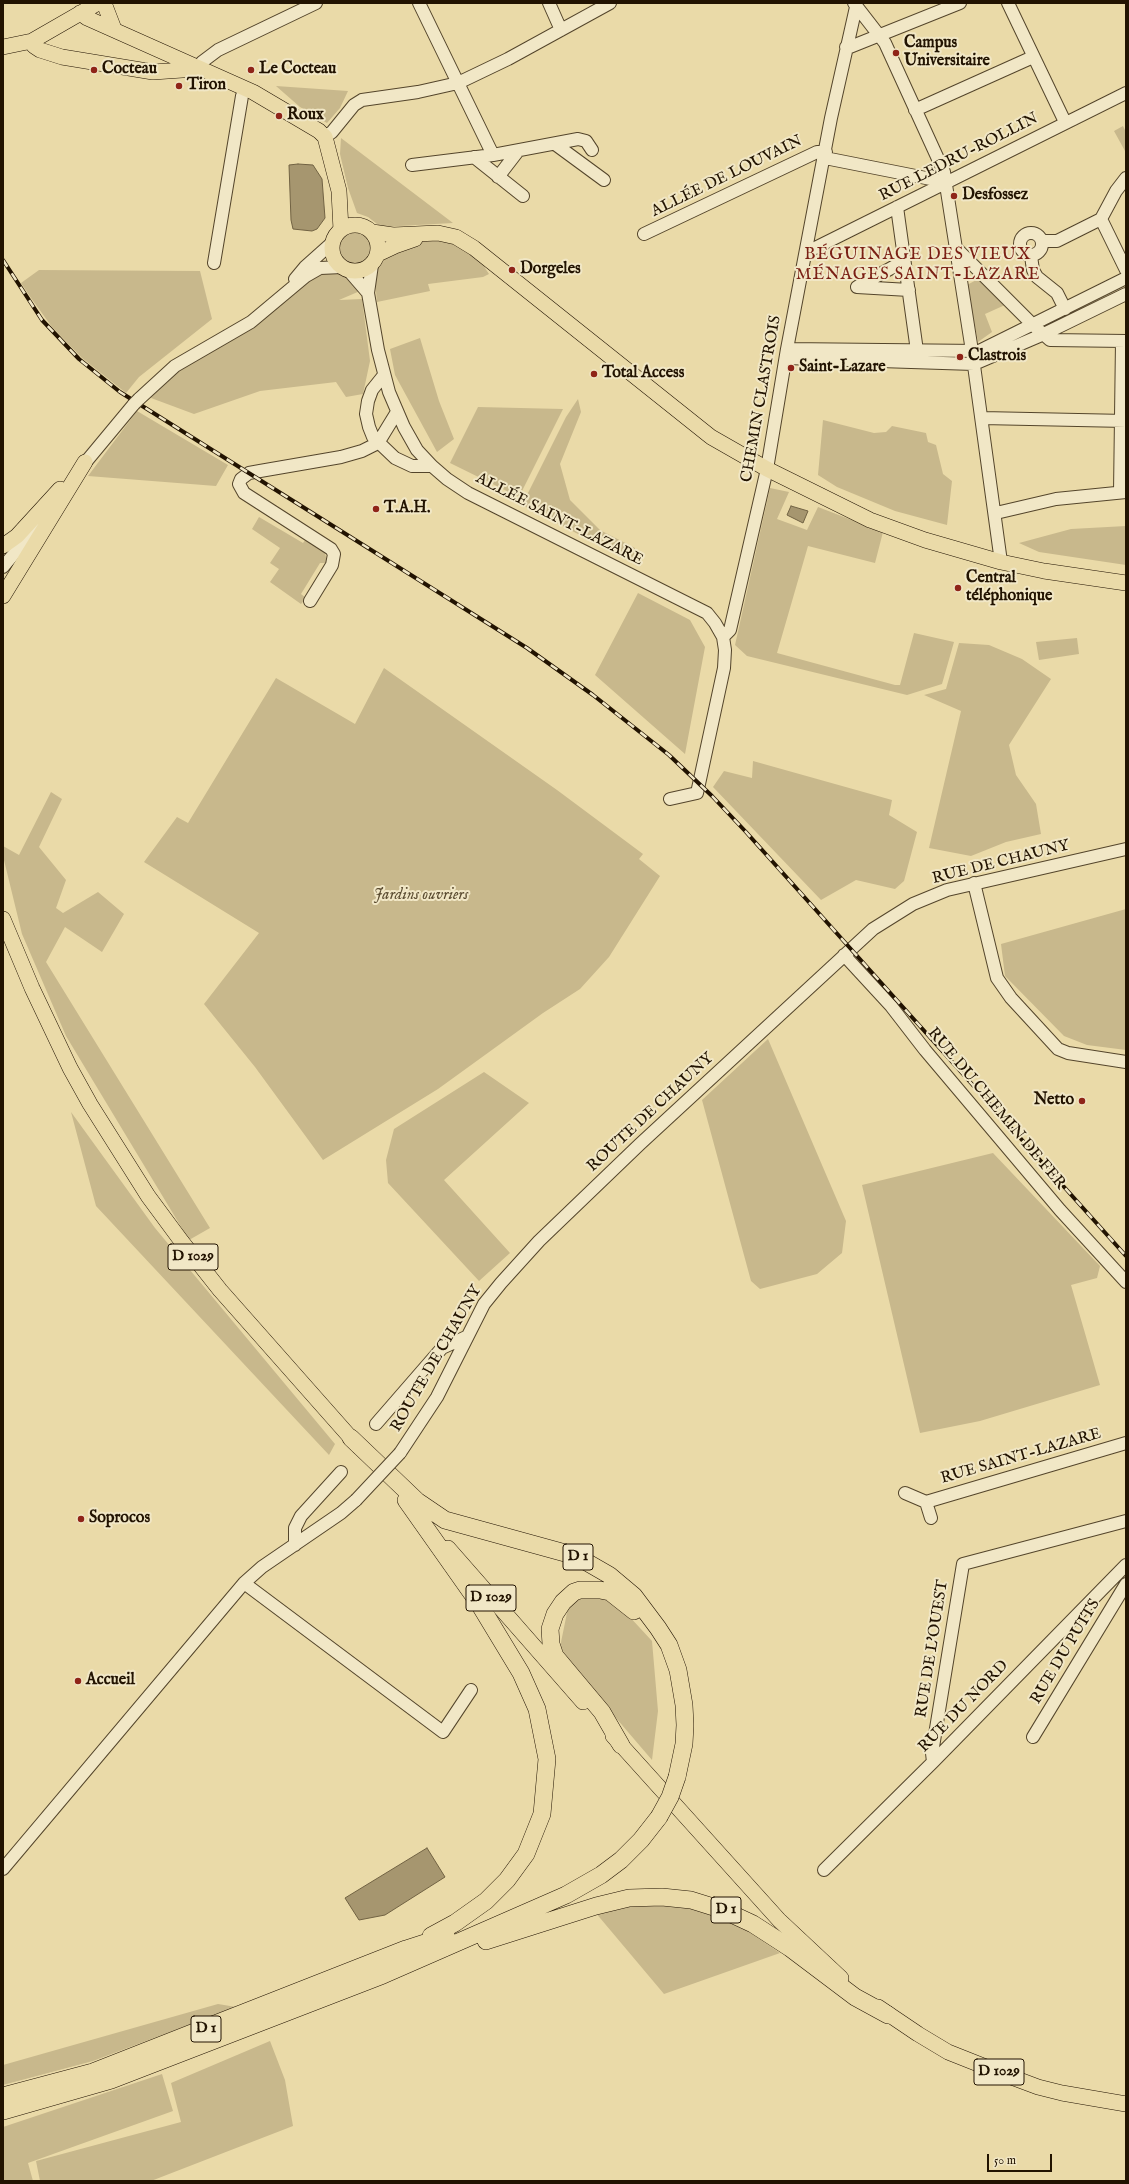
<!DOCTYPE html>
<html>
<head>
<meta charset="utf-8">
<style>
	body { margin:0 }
	#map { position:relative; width:1129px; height:2184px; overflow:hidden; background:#eadaa8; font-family:"IM FELL English",serif }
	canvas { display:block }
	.frame { position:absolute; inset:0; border:4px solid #221301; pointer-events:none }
	.scale { position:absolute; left:987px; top:2154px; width:65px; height:18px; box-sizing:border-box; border:2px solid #221301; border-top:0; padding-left:5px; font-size:12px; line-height:14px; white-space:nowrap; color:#221301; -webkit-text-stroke:3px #f1e7c6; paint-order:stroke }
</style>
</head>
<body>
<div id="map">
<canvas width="1129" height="2184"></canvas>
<div class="frame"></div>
<div class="scale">50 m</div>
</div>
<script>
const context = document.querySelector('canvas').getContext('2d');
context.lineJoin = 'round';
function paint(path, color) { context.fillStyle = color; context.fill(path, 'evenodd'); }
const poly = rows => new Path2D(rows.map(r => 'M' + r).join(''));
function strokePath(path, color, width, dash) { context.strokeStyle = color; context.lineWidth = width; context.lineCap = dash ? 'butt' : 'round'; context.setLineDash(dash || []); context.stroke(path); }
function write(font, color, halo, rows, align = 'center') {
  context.font = font + ' "IM FELL English",serif'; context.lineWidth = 4; context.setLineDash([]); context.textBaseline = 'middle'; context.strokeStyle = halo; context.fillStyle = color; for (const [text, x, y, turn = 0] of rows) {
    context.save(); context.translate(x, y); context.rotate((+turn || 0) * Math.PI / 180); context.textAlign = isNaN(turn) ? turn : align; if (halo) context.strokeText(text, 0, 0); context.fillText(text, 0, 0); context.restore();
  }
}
paint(poly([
	[276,86,348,91,340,108,327,123,300,107],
	[1123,126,1126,132,1125,151,1114,131],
	[341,138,453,223,381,227,368,217,357,213,348,188,340,154],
	'338 248a17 17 0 1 1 34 0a17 17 0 1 1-34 0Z',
	[446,238,479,259,489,274,483,277,428,284,430,291,377,302,375,281,379,266,394,248,428,239],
	[39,270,200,271,212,319,139,377,126,393,82,358,52,327,31,298,21,283],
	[330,271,348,278,360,291,339,300,362,299,370,361,363,394,346,397,336,382,260,391,194,414,151,398,154,388,320,272],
	[980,278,1005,305,985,314,992,332,978,342,967,285],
	[420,338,439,401,454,439,437,452,395,375,390,349],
	[578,399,581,412,560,464,570,500,600,530,635,548,634,563,522,505,566,417],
	[478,407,563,409,519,497,450,463],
	[137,411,228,465,216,486,88,476],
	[823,420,874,433,886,432,892,426,926,433,928,442,936,445,943,474,952,481,947,525,895,511,837,487,818,475],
	[770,488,789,492,777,519,807,530,818,507,883,532,875,563,808,546,777,653,895,685,900,685,914,633,954,642,942,684,907,695,747,656,735,645],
	[259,517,303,543,306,539,325,552,327,563,320,563,301,594,306,598,301,604,270,582,279,569,270,563,280,548,252,529],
	[1126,526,1126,565,1039,552,1019,543,1071,529],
	[638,593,690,620,705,647,685,754,595,675],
	[1077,638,1079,654,1039,660,1036,642],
	[959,643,989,645,1022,659,1051,679,1009,745,1016,775,1036,804,1041,834,1006,842,971,856,929,848,961,711,924,695,946,689],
	[384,668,557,790,643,854,639,859,660,876,609,957,580,989,543,1013,438,1089,323,1160,255,1067,204,1004,259,933,144,862,177,817,188,823,276,678,355,724],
	[753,761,892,800,889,815,917,832,904,881,895,889,856,880,821,900,713,787,724,771,752,778],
	[51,792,62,799,39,847,66,880,56,908,63,913,98,892,124,914,102,952,65,927,46,962,210,1228,189,1240,66,1036,22,934,3,856,3,846,19,855],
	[1126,909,1126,1050,1087,1045,1064,1036,1005,976,1001,944],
	[768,1039,846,1221,842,1253,817,1274,760,1289,751,1281,702,1100],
	[484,1072,529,1103,444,1180,510,1253,479,1281,388,1183,386,1160,394,1129],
	[71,1112,155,1228,335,1444,329,1455,96,1206],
	[993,1153,1100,1266,1097,1278,1071,1285,1100,1385,980,1421,920,1433,862,1185],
	[590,1592,615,1601,652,1641,658,1711,652,1760,586,1683,560,1647,568,1608],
	[637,1905,681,1905,737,1924,780,1953,664,1994,595,1912],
	[218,2004,236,2007,93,2061,3,2085,3,2065],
	[270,2041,285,2080,293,2126,151,2181,40,2181,36,2161,181,2122,171,2083],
	[162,2074,173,2111,28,2163,33,2181,3,2181,3,2127]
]), '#c8b88c');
const water = poly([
	[298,164,313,165,322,179,325,218,317,229,312,231,293,229,291,220,289,165,298,164],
	[791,506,808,511,803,523,787,515,791,506],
	[427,1848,445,1877,385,1915,359,1920,345,1898,427,1848]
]);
paint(water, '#a6966f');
strokePath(water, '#716243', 1);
const minor = poly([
	[419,3,493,155],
	[549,3,561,30],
	[854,3,885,43,944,172,972,351,1001,562],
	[1008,3,1065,122],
	[846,47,850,47,960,3],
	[199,68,202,62,218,50,316,3],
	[915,110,1033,57],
	[325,137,332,132,354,105,362,100,418,92,458,83,508,59,610,3],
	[555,144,604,180],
	[474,157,523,196],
	[825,158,946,182],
	[412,165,493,155,578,139,586,141,592,150],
	[498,177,518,151],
	[1126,178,1116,191,1101,219,1126,270],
	[897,207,917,351],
	'1020 244a11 11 0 1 1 22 0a11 11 0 1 1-22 0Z',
	[644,234,817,152,826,152],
	[1042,241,1057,241,1101,219],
	[956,248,1033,325,1050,340,1126,341],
	[806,250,813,249,1126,93],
	[1031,256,1033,270,1037,277,1057,293,1065,309],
	[904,261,857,287,909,290],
	[214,263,242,96,245,88],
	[372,265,368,293,378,350,389,392,404,427,417,450,432,466,447,479,468,493,707,613,715,623,723,637,725,650,724,668,699,784,697,793,670,799],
	[349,271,368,293],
	[295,279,305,267,333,242],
	[787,349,979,351,1126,278],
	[786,358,974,364,1044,334,1126,294],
	[384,375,372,390,368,401,366,414,369,427,373,437,395,458,412,466,432,466],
	[139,399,175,366,251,322,306,276,320,268,342,267],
	[982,418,1126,421],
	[80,469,134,404],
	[1120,492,1122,341],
	[996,513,1056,499,1126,492],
	[3,567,48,513],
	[310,601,332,565,334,554,331,549,244,493,239,484,241,479,249,473,260,471,341,457,362,451,378,443,397,412],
	[723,637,730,630,767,469,787,349,831,118,856,7],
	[974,883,997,978,1011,998,1058,1049,1068,1053,1126,1062],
	[844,955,891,1006,925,1050,1060,1210,1126,1282],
	[376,1424,442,1348,466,1337],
	[400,1453,437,1397,484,1304,501,1283,539,1241,640,1144,873,929,913,904,947,890,1126,849],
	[905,1493,926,1502,931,1518],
	[926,1502,1126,1443],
	[295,1545,295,1528,301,1516,341,1472],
	[244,1583,443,1732,471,1690],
	[1033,1737,1126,1584],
	[933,1762,932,1753,963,1564,1126,1521],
	[3,1869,244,1583,262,1567,341,1513,356,1500],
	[824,1870,933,1762,1126,1565]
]);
const major = poly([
	[104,3,114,29],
	[80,13,87,18,253,92,319,131,325,137,339,191,341,230],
	[32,41,34,46,40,50,62,57,153,72,197,69],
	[3,47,32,41,98,3],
	'332 248a23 23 0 1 1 46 0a23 23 0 1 1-46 0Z',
	[372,232,393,235,438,233,456,237,474,248,711,437,767,469,870,520,925,540,1001,562,1044,571,1126,583],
	[378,254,395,246,415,239],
	[3,546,17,536,60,489],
	[3,596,85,462],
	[3,919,32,988,70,1068,90,1104,148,1196,182,1242,220,1290,358,1446],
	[448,1548,583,1702],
	[613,1736,779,1920,841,1978],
	[878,2007,918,2034,948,2052,1006,2075,1038,2087,1062,2093,1126,2104]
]);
const highway = poly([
	[351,1438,417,1501,445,1520,576,1556,609,1575,634,1596,658,1628,669,1645,678,1670,684,1705,685,1725,684,1744,677,1777],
	[406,1500,478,1602,521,1673,537,1709,547,1759,542,1814,526,1854,507,1880,486,1901,455,1923,431,1936],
	[621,1745,602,1712,555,1656,551,1644,550,1629,555,1614,563,1602,574,1592,580,1590,600,1590,610,1592,634,1611],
	[486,1941,596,1906,629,1898,662,1897,691,1900,723,1910,753,1924,790,1948,855,1997,888,2015],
	[3,2096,93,2072,406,1949,446,1936],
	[3,2111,111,2080,383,1975,566,1895,601,1875,621,1860,641,1840,659,1817]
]);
strokePath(minor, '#54452b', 14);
strokePath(major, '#221301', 16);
strokePath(highway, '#221301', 18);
strokePath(minor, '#f1e7c6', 12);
strokePath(major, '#eadaa8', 15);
strokePath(highway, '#eadaa8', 17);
const rail = poly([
	[3,260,42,320,79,359,120,392,527,648,593,695,669,755,712,796,746,832,1126,1256]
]);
strokePath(rail, '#221301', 4);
strokePath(rail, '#f1e7c6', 2.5, [8]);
const minorBridge = poly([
	[134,404,139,399],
	[356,1500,400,1453]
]);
const highwayBridge = poly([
	[659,1817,670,1797,677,1777]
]);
strokePath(minorBridge, '#54452b', 14, []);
strokePath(highwayBridge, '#221301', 18, []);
strokePath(minorBridge, '#f1e7c6', 12);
strokePath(highwayBridge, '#eadaa8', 17);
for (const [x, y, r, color] of [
	[896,53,4,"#8f2418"],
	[94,70,4,"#8f2418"],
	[251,70,4,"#8f2418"],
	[179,86,4,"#8f2418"],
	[279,116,4,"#8f2418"],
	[954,196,4,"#8f2418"],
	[512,270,4,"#8f2418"],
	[960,357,4,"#8f2418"],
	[791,368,4,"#8f2418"],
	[594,374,4,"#8f2418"],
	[376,509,4,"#8f2418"],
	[958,588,4,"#8f2418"],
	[1082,1101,4,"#8f2418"],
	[81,1519,4,"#8f2418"],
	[78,1681,4,"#8f2418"]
]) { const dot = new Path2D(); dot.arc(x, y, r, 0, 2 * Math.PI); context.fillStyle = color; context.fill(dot); strokePath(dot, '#f1e7c6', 1.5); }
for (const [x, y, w] of [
	[193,1257,50],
	[578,1557,30],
	[491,1598,50],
	[726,1910,30],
	[206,2029,30],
	[999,2072,50]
]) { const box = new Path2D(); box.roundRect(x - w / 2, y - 13, w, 26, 3); context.fillStyle = '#f1e7c6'; context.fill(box); strokePath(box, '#221301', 1); }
write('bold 15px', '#221301', null, [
	["D 1029",193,1257],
	["D 1",578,1557],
	["D 1029",491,1598],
	["D 1",726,1910],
	["D 1",206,2029],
	["D 1029",999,2072]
]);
write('bold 16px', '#221301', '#f1e7c6', [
	["Campus",904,44],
	["Universitaire",904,62],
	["Cocteau",102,70],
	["Le Cocteau",259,70],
	["Tiron",187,86],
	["Roux",287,116],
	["Desfossez",962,196],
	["Dorgeles",520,270],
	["Clastrois",968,357],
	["Saint-Lazare",799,368],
	["Total Access",602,374],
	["T.A.H.",384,509],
	["Central",966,579],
	["téléphonique",966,597],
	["Netto",1074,1101,"right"],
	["Soprocos",89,1519],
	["Accueil",86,1681]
], 'left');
write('16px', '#221301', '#f1e7c6', [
	["RUE LEDRU-ROLLIN",959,158,-27],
	["ALLÉE DE LOUVAIN",727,177,-26],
	["CHEMIN CLASTROIS",762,399,-80],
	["ALLÉE SAINT-LAZARE",559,520,27],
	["RUE DE CHAUNY",1001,863,-14],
	["RUE DU CHEMIN DE FER",996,1109,50],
	["ROUTE DE CHAUNY",651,1113,-43],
	["ROUTE DE CHAUNY",437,1359,-60],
	["RUE SAINT-LAZARE",1021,1457,-16],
	["RUE DE L'OUEST",933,1649,-81],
	["RUE DU PUITS",1066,1652,-59],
	["RUE DU NORD",964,1707,-46]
]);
write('italic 16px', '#5c4d32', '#f1e7c6', [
	["Jardins ouvriers",421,896]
]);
context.letterSpacing = '1px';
write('17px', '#7a1f14', '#f1e7c6', [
	["BÉGUINAGE DES VIEUX",918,256],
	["MÉNAGES SAINT-LAZARE",918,276]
]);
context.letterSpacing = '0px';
</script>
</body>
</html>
